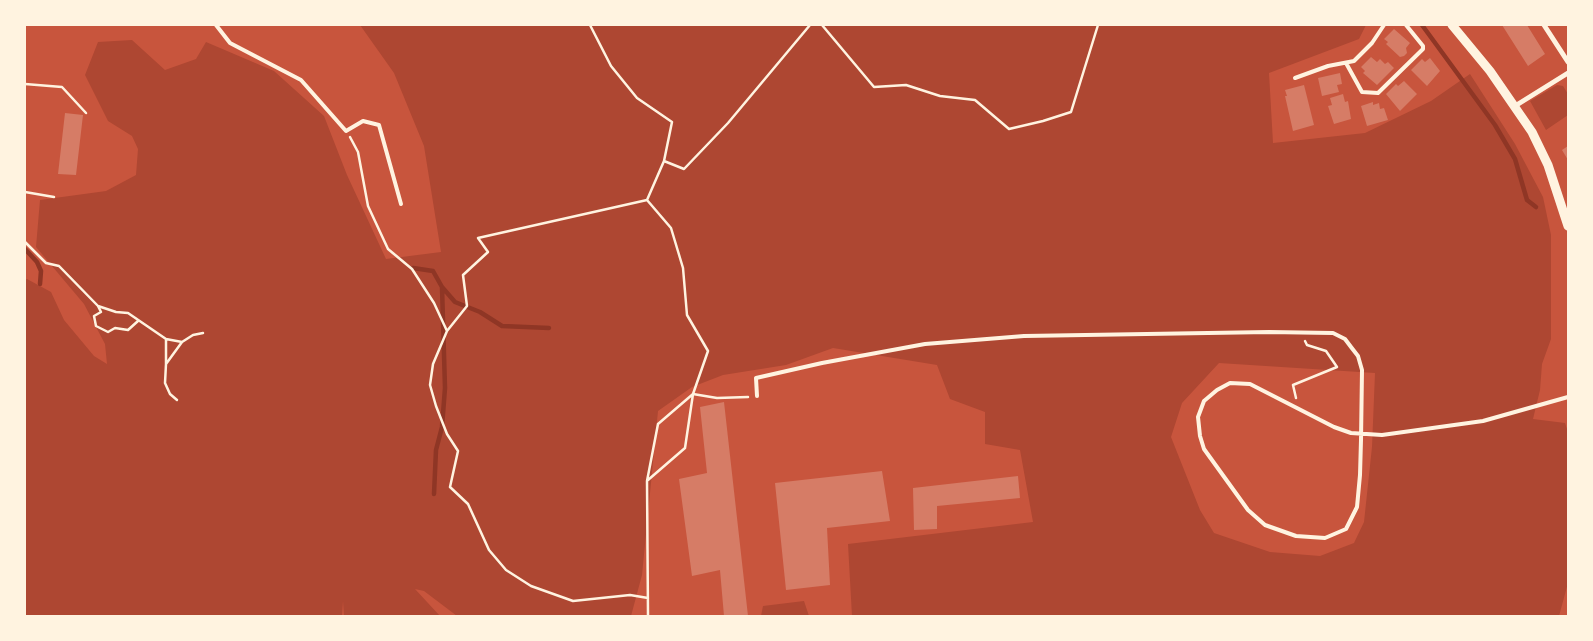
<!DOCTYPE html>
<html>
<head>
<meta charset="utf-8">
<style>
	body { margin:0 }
	#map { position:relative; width:1593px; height:641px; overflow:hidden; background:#c8553d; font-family:"Sofia Sans Condensed",sans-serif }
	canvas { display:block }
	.frame { position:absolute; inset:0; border:26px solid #fff3e0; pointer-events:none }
</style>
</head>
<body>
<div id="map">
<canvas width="1593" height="641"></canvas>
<div class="frame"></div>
</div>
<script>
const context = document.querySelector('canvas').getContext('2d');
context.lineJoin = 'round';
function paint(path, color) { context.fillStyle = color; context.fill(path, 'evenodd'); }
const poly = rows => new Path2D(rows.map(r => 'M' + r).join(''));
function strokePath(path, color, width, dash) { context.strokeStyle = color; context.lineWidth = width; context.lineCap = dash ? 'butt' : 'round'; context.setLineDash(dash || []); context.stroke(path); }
paint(poly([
	[360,25,1366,25,1359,39,1269,73,1273,143,1365,133,1431,101,1470,74,1515,144,1543,197,1551,235,1551,339,1542,364,1540,390,1533,419,1565,423,1568,432,1568,583,1559,616,852,616,848,544,1033,522,1020,450,985,444,985,412,950,399,937,365,833,348,786,365,723,375,692,387,658,411,642,575,631,616,457,616,424,591,415,589,440,616,344,616,343,601,342,616,25,616,25,280,27,279,51,292,64,320,94,356,107,364,105,344,84,304,36,247,40,200,106,191,136,175,138,149,132,136,108,121,85,75,98,42,132,40,165,70,196,59,206,42,274,71,324,116,347,175,386,259,441,252,424,146,394,73],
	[1219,363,1375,373,1372,447,1364,522,1354,543,1320,556,1270,552,1214,533,1200,510,1171,437,1182,403],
	[1557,85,1563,86,1568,94,1568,115,1546,130,1530,101],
	[804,601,809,616,761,616,763,606]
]), '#ae4732');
strokePath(poly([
	[1422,25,1495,125,1515,159,1527,200,1536,207],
	[25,249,37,262,41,271,40,284],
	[413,268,433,271,442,287,455,302,480,312,502,326,549,328],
	[434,494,436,450,442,427,445,388,442,287]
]), '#8f3625', 4.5);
paint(poly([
	[1502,25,1527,25,1545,54,1528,66],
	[1394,29,1410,43,1406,48,1407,53,1404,56,1400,57,1386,44,1388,42,1384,39],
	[1371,57,1377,62,1380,59,1385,64,1388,62,1394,68,1377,85,1363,73,1365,71,1361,67],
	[1430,58,1440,71,1427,86,1411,70,1422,59,1425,62],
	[1340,73,1342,84,1337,85,1339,92,1322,96,1318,78],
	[1404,81,1417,94,1400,111,1386,94,1396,84,1398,86],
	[1304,85,1314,125,1293,131,1285,96,1287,96,1285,90],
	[1343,94,1345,102,1348,101,1351,119,1334,124,1328,106,1332,105,1330,98],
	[1373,102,1373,105,1379,103,1380,109,1384,108,1388,120,1367,126,1361,106],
	[65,113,83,115,76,175,58,174],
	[1568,146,1568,160,1562,150],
	[724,402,748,616,724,616,720,570,692,576,679,479,707,473,700,407],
	[882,471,890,521,827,528,830,585,786,590,775,483],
	[1018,476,1020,498,937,506,937,529,914,530,913,488]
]), '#d67c66');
strokePath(poly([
	[590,25,611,66,637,98,672,122,664,161,647,200,671,228,683,268,687,315,708,351,693,394,658,424,647,481,648,616],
	[822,25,874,87,906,85,940,96,975,100,1009,129,1043,121,1071,112,1098,25],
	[25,84,62,87,86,113],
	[350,137,358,152,368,206,388,249,412,269,434,303,447,331,467,306,463,275,488,252,478,238,647,200],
	[664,161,684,169,728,123,810,25],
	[25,192,54,197],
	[25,242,46,263,59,266,98,306,116,312,128,313,166,339,182,342,193,335,203,333],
	[98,306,101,312,94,316,96,326,108,332,115,328,128,330,138,321],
	[447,331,433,364,430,385,436,406,447,434,458,451,450,487,468,504,489,550,506,570,531,586,573,601,630,595,648,598],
	[166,339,166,364,182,342],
	[166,364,165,383,170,394,177,400],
	[1296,398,1293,385,1337,367,1326,351,1307,345,1305,341],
	[648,480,685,448,693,394,717,398,748,397]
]), '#fff3e0', 2.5);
strokePath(poly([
	[216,25,230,43,301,80,346,131,363,121,379,125,401,204],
	[1346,63,1362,92,1378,93,1423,49,1423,46,1406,25],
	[1295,78,1328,66,1354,61,1372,43,1384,25],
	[757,396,756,378,822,363,925,344,1024,336,1269,332,1333,333,1345,339,1351,347,1358,356,1362,370,1361,440,1360,475,1357,507,1346,529,1325,538,1296,536,1265,525,1248,510,1204,449,1200,436,1198,417,1204,401,1217,390,1230,383,1250,384,1334,427,1351,433,1382,435,1483,421,1568,397]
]), '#fff3e0', 4);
strokePath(poly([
	[1544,25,1568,62],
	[1515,106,1568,73]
]), '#fff3e0', 5);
strokePath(poly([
	[1452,25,1490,71,1532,132,1548,165,1568,226]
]), '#fff3e0', 9);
</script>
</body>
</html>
